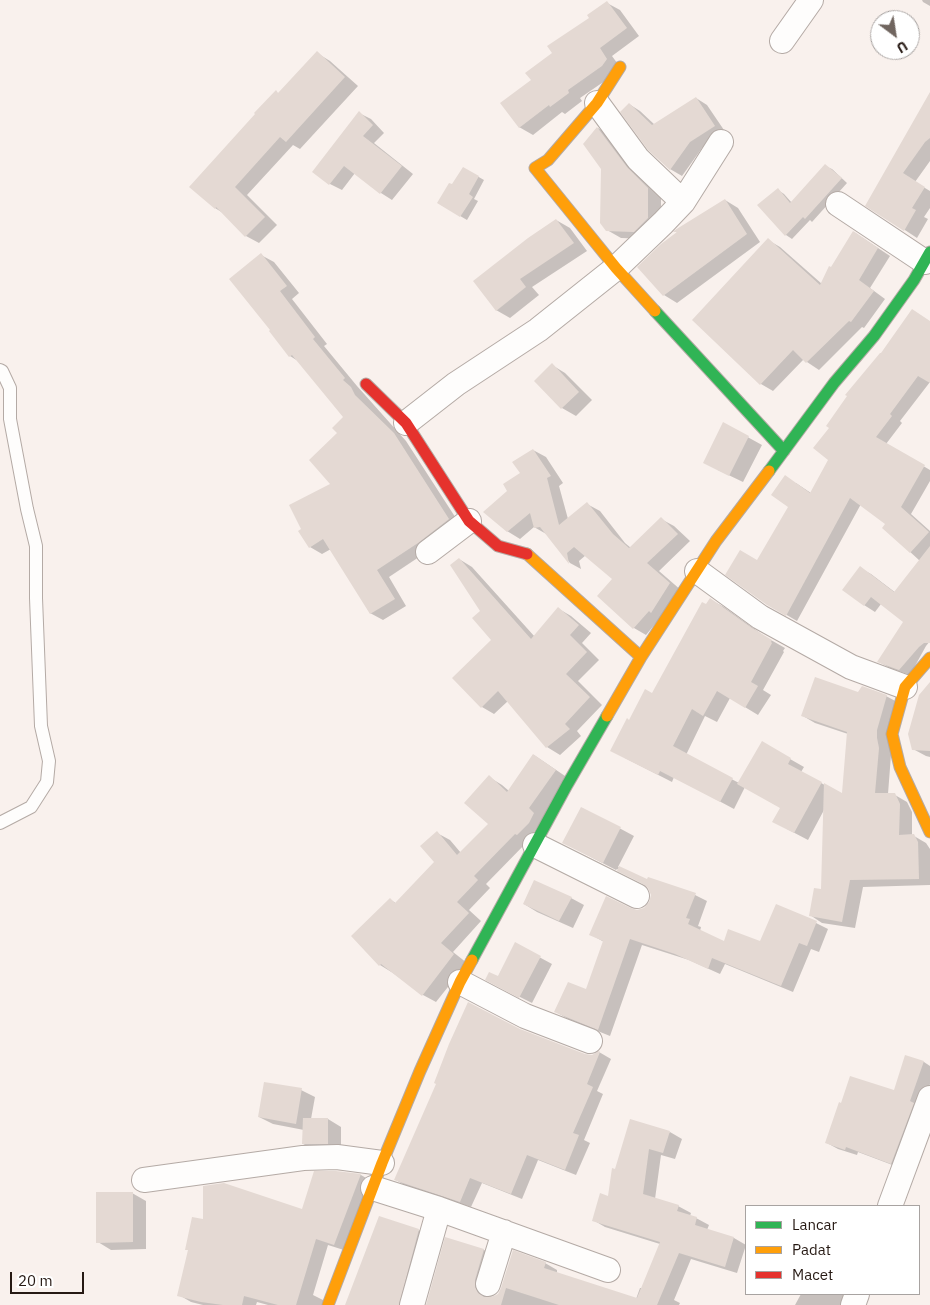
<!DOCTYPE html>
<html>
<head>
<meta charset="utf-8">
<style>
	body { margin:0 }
	#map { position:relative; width:930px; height:1305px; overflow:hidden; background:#f9f1ed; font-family:"IBM Plex Sans",sans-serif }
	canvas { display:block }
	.legend { position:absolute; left:745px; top:1205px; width:175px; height:90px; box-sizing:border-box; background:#fff; border:1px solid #a8a3a1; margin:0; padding:6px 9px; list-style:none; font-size:15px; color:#261913 }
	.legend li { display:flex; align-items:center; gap:10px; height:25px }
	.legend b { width:25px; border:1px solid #a8a3a1 }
	.north { position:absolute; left:870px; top:10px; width:50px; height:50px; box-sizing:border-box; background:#fff; border:1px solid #a8a3a1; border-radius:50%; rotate:149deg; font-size:14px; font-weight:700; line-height:20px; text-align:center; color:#261913 }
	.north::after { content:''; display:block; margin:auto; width:18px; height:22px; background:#70655f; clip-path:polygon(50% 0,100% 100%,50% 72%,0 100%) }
	.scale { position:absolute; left:10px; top:1272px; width:74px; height:22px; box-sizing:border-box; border:2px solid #261913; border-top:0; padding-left:6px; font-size:15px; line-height:18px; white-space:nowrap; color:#261913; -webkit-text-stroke:4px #fff; paint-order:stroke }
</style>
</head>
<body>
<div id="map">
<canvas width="930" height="1305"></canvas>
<ul class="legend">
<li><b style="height:6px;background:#30b455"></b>Lancar</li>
<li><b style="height:6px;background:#ff9f0a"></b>Padat</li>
<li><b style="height:6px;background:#e5322d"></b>Macet</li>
</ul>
<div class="north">U</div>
<div class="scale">20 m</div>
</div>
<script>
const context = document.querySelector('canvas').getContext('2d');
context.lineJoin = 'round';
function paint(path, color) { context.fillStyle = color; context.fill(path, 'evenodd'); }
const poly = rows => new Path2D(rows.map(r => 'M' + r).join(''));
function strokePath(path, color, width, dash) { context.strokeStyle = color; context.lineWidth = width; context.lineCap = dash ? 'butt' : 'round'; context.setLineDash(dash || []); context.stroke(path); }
paint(poly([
	[922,0,930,0,930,6,923,2],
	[607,3,620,10,639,36,612,56,620,67,615,74,580,98,582,101,565,114,562,112,533,135,519,127,532,80,553,53],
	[317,53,330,61,358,86,300,149,293,145,247,195,277,225,259,243,246,236,223,213,215,208,191,187,276,92,279,94],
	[696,98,707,105,726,133,702,148,682,176,670,169,629,104,640,111,655,125],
	[930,99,930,161,915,182,930,191,930,208,924,217,928,219,917,238,867,205],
	[359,113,371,119,384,133,374,143,413,174,392,200,381,193,355,173,342,190,330,184,314,172],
	[598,128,611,136,661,197,661,226,648,239,621,238,607,230],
	[825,166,832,169,847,183,812,222,810,220,792,239,786,235,778,190,784,194,792,203],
	[463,168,484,180,474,199,478,201,467,220,438,203,453,186],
	[725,200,738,208,760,242,677,303,664,295,638,267,678,233,676,232],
	[556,220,570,228,587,251,532,287,539,295,510,318,496,310],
	[854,232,890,256,870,288,885,299,864,328,862,327,819,370,807,362,804,359,773,391,761,384,694,320,768,240,780,247,822,284],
	[261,255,274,262,299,293,292,299,327,344,324,346,357,386,406,441,461,526,431,549,389,577,406,606,383,620,370,613,331,549,322,554,310,547,332,484,339,433,344,417,298,361,290,356],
	[930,321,930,382,900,421,902,423,886,444,930,470,930,481,911,514,930,531,930,641,926,646,910,675,890,668,879,662,905,622,881,604,875,612,864,605,844,590,860,568,871,574,896,593,920,561,884,528,887,524,861,504,797,621,768,604,757,562,790,507,796,483,811,493],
	[552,365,565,373,592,400,576,416,562,408,536,381],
	[724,424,762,445,743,482,718,470],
	[533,450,546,457,563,483,559,486,568,519,587,504,600,511,625,543,631,548,661,519,674,526,690,541,659,571,682,591,646,635,634,628,614,579,586,555,579,561,581,569,570,563,548,535,534,527,520,539,507,531,509,492,522,474],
	[459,559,472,567,535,637,559,609,571,616,591,633,582,643,599,660,578,681,602,705,577,731,581,736,560,755,547,747,508,701,494,714,482,707,493,640],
	[711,600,724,607,764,636,785,648,783,651,784,652,763,690,771,695,758,715,730,698,717,722,705,716,686,755,739,783,762,743,804,767,801,772,843,795,848,734,815,723,803,716,858,693,886,696,899,703,891,755,888,794,895,795,907,802,912,812,912,836,914,836,926,843,930,849,930,885,863,887,855,928,822,923,810,915,822,890,824,810,808,840,787,829,781,808,745,787,734,809,674,777,672,782,625,758,630,721,653,694],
	[930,684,930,757,926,756,913,749],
	[534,755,568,778,529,840,486,884,490,888,469,910,481,921,453,952,467,963,436,1002,423,995,393,973,380,965,391,900,397,904,436,862,437,833,450,840,461,853,489,824,489,777,502,785,509,791],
	[582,808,634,836,618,867,648,881,695,895,707,901,698,926,701,927,700,931,725,942,761,943,777,906,816,923,828,929,819,952,811,949,793,992,725,964,720,974,689,960,642,945,610,1036,568,1019,556,1012,587,991,604,942,590,934,637,911,645,909,651,902,652,895,649,887,617,869,616,870,564,843],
	[571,898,584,905,573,928,537,912,524,904],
	[515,944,552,964,532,1003,498,986,498,977],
	[520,1030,585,1055,592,1056,599,1052,611,1059,597,1091,603,1094,584,1140,590,1143,576,1175,538,1160,522,1199,482,1183,471,1207,406,1186,396,1180],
	[906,1057,924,1062,930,1066,930,1084,903,1169,858,1152,857,1155,838,1149,827,1143,895,1091],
	[301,1090,315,1097,311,1119,328,1119,341,1127,341,1151,317,1151,303,1144,304,1130,273,1124,259,1117],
	[670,1132,682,1139,675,1159,661,1155,655,1199,678,1206,691,1213,690,1216,696,1218,709,1225,707,1230,734,1238,746,1245,737,1273,691,1259,674,1300,680,1303,679,1305,428,1305,446,1238,484,1250,496,1257,486,1294,488,1298,499,1295,502,1289,545,1263,557,1270,557,1273,636,1299,640,1288,642,1288,660,1244,605,1227,593,1220,609,1197,616,1170],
	[336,1172,361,1175,373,1182,347,1251,328,1245,313,1295,327,1302,326,1305,268,1305,257,1302,256,1305,203,1305,191,1302,179,1295,205,1221,303,1210],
	[132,1193,146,1201,146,1249,111,1250,98,1242],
	[419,1230,431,1237,412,1305,346,1305],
	[801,1294,851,1294,850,1305,795,1305]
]), '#0003');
paint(poly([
	[607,1,627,28,600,48,607,59,602,66,568,90,569,93,550,107,549,105,519,128,500,103,531,80,525,73,552,53,547,46,589,18,587,15],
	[317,51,345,77,286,142,280,137,235,187,265,217,245,237,216,207,215,209,189,187,255,114,254,113,276,90,278,93],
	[930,92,930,138,925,142,903,173,925,187,912,208,916,210,904,231,865,206],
	[696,97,715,126,690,142,670,170,648,150,620,112,629,103,652,125],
	[359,111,373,125,363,136,402,166,380,194,344,166,329,185,312,172],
	[597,127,627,167,648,188,648,218,634,232,606,231,600,223,601,169,583,144],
	[825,164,842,178,805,219,803,217,785,236,757,205,778,188,790,203],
	[463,167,479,176,469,194,473,197,460,217,437,203,449,183,452,184],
	[725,199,747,234,663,296,637,267,661,244,677,232,673,232,675,230],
	[556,219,574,243,520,279,526,287,496,311,473,281,528,238],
	[853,231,878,248,859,280,874,291,851,322,849,321,806,363,793,350,760,385,692,320,768,238,820,285,829,266,831,267],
	[261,253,287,286,280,291,315,337,313,339,345,378,343,380,351,387,355,395,394,433,449,519,418,543,377,570,395,599,370,614,323,539,309,548,298,531,301,529,289,505,330,484,309,460,337,433,332,428,343,417,292,355,289,357,269,331,270,330,229,279],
	[912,309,930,321,930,383,918,376,890,414,892,416,876,437,925,465,901,507,929,532,910,553,882,528,885,524,850,498,786,616,767,605,725,575,740,550,757,560,788,507,771,495,785,475,810,493,828,460,813,448,829,428,826,426,847,396,845,395,880,353,881,353],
	[552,363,579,392,561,409,534,381],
	[723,422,749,436,729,476,703,463],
	[533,449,551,476,547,478,559,525,587,502,613,534,629,548,661,517,678,534,647,563,670,583,651,613,649,611,633,629,597,596,612,579,574,547,567,553,569,564,540,527,534,528,530,513,507,532,483,512,507,491,503,484,520,473,512,462],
	[930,546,930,643,924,643,919,647,899,670,877,662,903,622,871,597,864,606,842,590,860,566,894,592],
	[459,558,531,639,558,607,579,625,570,635,587,652,566,674,590,697,565,724,570,729,546,748,498,691,481,708,452,678,491,640,472,618,480,611,450,565],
	[710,598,752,628,772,640,771,642,772,643,751,682,758,686,745,708,717,691,703,716,692,709,673,746,733,778,720,802,660,771,658,775,610,751,627,718,629,720,645,689,652,693,702,602,706,604],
	[815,677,858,692,862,686,887,695,877,730,877,738,879,748,875,793,895,793,900,804,899,835,914,834,918,842,919,879,850,880,842,922,809,916,814,888,821,889,824,783,842,793,847,732,801,716],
	[930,682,930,751,912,750,908,734,919,695],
	[762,741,791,758,788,764,822,782,794,833,772,822,780,808,737,784],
	[533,754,556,770,529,808,534,813,529,823,517,835,515,834,474,876,478,880,457,902,469,913,441,943,454,954,422,996,381,964,379,966,351,936,390,898,395,903,434,862,420,846,437,831,457,855,488,824,464,803,489,775,507,792],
	[581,807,621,827,603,863,562,843],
	[619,866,647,879,648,877,696,893,686,918,690,919,688,924,724,941,728,929,760,941,776,904,817,921,807,946,799,943,781,986,712,958,708,969,675,954,630,939,598,1030,554,1012,568,982,586,989,603,941,589,935,606,896,631,908,637,910,644,908,649,902,651,895,648,888,643,884,617,871],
	[534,880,572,897,559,921,523,904],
	[515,942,541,956,519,998,485,980,489,972,498,976],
	[468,1002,520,1029,585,1054,592,1055,599,1051,600,1052,587,1084,593,1087,573,1133,579,1135,565,1170,527,1155,511,1194,470,1178,460,1202,394,1180,436,1084,434,1083,449,1044],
	[905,1055,924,1061,910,1101,914,1103,891,1164,846,1147,845,1150,825,1143,839,1102,841,1103,850,1076,894,1090],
	[264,1082,302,1088,296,1124,258,1117],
	[303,1118,328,1118,328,1144,302,1144],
	[630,1119,670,1131,663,1153,649,1149,643,1194,679,1205,677,1211,697,1217,695,1225,734,1237,725,1267,679,1253,657,1305,559,1305,506,1288,501,1305,426,1305,445,1237,484,1249,475,1280,475,1287,478,1293,484,1297,492,1297,498,1294,501,1288,513,1250,546,1262,544,1268,637,1298,660,1242,592,1221,600,1193,608,1196,612,1168,615,1169],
	[314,1171,336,1171,361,1174,334,1245,316,1239,296,1305,278,1305,244,1296,242,1305,223,1305,201,1302,177,1296,188,1250,185,1250,192,1217,203,1219,203,1186,224,1183,302,1209],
	[96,1192,133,1192,133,1242,96,1243],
	[379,1216,419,1229,399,1305,345,1305]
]), '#e4d9d3');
const lane = poly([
	[0,370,2,371,10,388,10,419,27,509,36,546,36,598,41,726,49,761,47,782,31,807,0,823]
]);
const street = poly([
	[782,41,811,0],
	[597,103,638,159,683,202],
	[838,204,925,262],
	[406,423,456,384,538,330,616,268,663,223,683,202,721,142],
	[428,552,469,521],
	[697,571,760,617,851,667,905,687],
	[535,845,637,896],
	[460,982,525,1016,590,1041],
	[144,1180,303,1158,337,1157,382,1163],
	[373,1188,439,1209,412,1305],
	[890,1206,930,1098],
	[439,1209,608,1270],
	[488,1284,504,1232],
	[853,1305,857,1294]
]);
const fast = poly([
	[655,311,784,451],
	[769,471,834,383,874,336,914,280,930,252],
	[472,960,567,785,607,716]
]);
const slow = poly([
	[620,67,597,103,548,160,535,168,616,268,655,311],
	[527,554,641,657],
	[930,658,905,687,892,734,900,767,930,832],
	[607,716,641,657,716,541,769,471],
	[328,1305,382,1163,420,1071,460,982,472,960]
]);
const jam = poly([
	[366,384,406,423,469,521,498,546,527,554]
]);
strokePath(lane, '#b4aaa5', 14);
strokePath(street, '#b4aaa5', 26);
strokePath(fast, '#b4aaa5', 13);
strokePath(slow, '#b4aaa5', 13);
strokePath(jam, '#b4aaa5', 13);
strokePath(lane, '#fefdfc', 12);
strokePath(street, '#fefdfc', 24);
strokePath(fast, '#30b455', 11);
strokePath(slow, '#ff9f0a', 11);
strokePath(jam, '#e5322d', 11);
</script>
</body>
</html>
